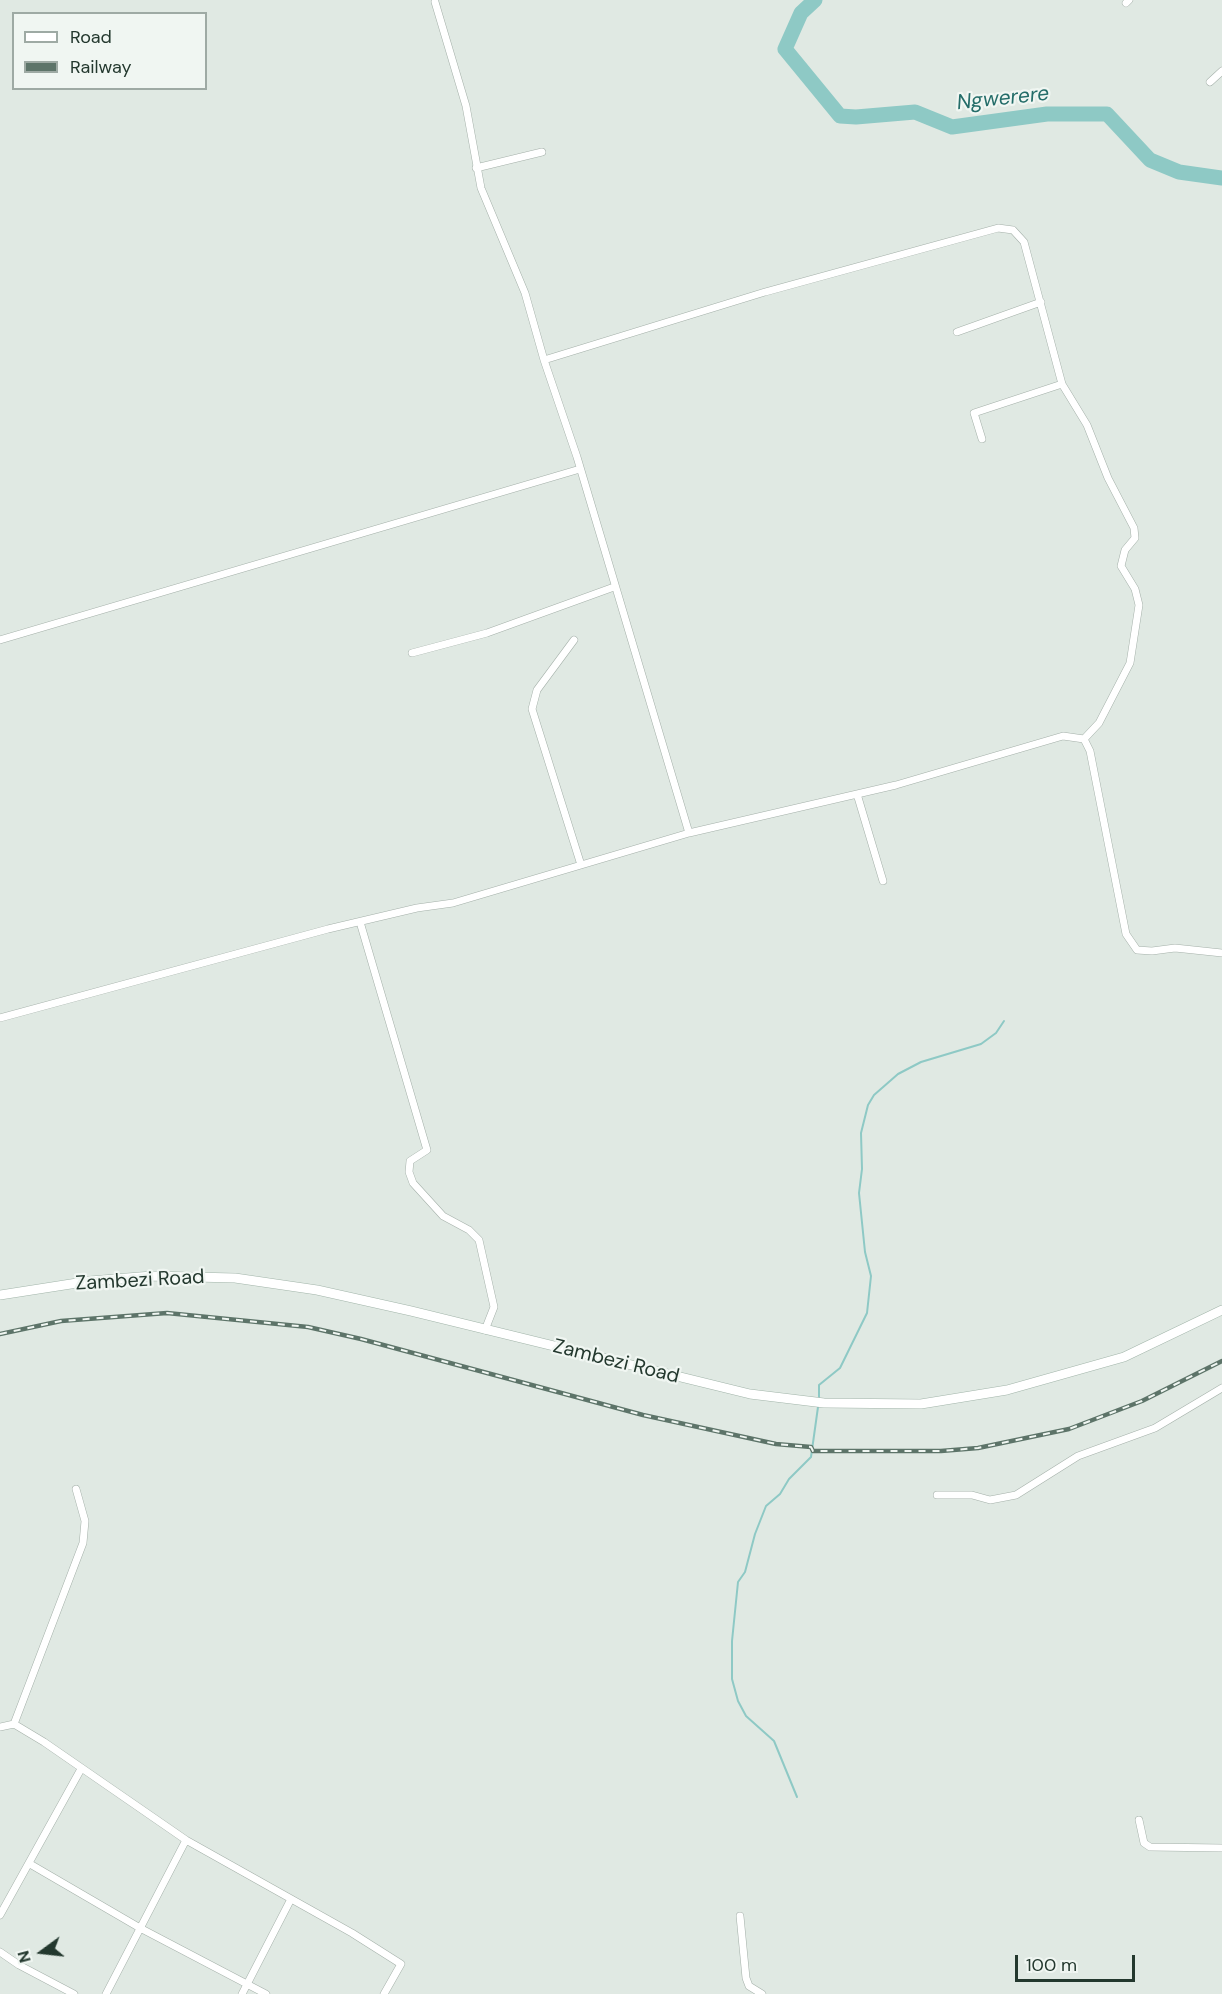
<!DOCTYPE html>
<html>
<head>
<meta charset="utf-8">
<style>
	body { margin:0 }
	#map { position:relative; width:1222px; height:1994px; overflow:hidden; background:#e0e9e3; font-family:"DM Sans",sans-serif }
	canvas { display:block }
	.legend { position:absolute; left:12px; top:12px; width:195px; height:78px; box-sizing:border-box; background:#f0f6f2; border:2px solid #9eaaa4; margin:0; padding:8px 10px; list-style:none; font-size:18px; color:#23382e }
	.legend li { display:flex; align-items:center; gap:12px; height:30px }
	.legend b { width:30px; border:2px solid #9eaaa4 }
	.north { position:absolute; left:12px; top:1922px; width:60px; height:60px; -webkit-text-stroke:4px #f0f6f2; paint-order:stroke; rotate:255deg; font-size:16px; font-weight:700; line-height:24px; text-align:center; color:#23382e }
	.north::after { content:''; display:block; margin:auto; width:21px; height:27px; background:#23382e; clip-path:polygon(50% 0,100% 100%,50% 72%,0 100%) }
	.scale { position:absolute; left:1015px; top:1955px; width:120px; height:27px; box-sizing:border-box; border:3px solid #23382e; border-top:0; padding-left:8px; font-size:18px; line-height:21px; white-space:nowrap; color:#23382e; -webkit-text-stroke:4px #f0f6f2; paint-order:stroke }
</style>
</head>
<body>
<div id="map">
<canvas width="1222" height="1994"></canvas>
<ul class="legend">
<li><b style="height:8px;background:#fff"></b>Road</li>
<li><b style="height:8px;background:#5d7469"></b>Railway</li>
</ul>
<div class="north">N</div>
<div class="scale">100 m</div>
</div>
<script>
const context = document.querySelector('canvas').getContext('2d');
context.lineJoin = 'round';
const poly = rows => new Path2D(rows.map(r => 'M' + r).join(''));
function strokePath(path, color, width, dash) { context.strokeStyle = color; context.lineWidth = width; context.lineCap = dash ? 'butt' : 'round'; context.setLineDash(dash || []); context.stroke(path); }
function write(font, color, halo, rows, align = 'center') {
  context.font = font + ' "DM Sans",sans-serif'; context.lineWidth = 4.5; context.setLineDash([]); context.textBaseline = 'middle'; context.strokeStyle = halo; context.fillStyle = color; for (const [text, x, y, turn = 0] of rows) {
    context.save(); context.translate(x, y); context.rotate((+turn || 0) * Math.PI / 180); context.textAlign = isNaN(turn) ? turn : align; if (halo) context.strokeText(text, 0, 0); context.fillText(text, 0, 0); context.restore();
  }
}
strokePath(poly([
	[819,1401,819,1385,840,1368,867,1313,871,1276,865,1252,859,1193,862,1169,861,1133,868,1105,874,1095,898,1074,921,1062,981,1044,996,1033,1004,1021],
	[797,1797,774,1741,746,1716,738,1701,732,1679,732,1641,738,1582,745,1572,755,1534,766,1506,780,1494,789,1479,811,1457,818,1407]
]), '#8ec9c5', 2);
strokePath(poly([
	[815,0,801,13,785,49,840,116,856,117,915,112,952,127,1047,114,1107,114,1150,160,1179,172,1222,178]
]), '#8ec9c5', 15);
const minor = poly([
	[435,2,466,106,481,188,525,293,544,360],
	[1126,3,1129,0],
	[1210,82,1222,71],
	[476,168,542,152],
	[957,332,1041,302],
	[982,439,974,413,1062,384],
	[0,640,580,469],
	[574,640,537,690,532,709,581,865],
	[412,653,487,633,614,587],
	[857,794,883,881],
	[689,833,577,457,544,360,765,292,998,228,1013,230,1024,242,1062,384,1087,425,1108,478,1134,528,1135,538,1125,550,1121,566,1135,589,1139,605,1130,663,1099,723,1084,739],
	[360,922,427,1150,410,1161,409,1172,413,1183,443,1216,469,1230,479,1240,494,1307,485,1330],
	[0,1018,328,929,417,908,453,903,689,833,896,785,1063,736,1084,739,1090,751,1126,934,1137,950,1152,951,1175,948,1222,953],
	[937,1495,972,1495,990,1500,1016,1495,1078,1456,1155,1428,1222,1388],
	[14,1724,83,1543,85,1521,76,1489],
	[0,1727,14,1724,44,1742,186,1840,352,1933,401,1964,384,1994],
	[1139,1820,1144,1843,1150,1847,1222,1848],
	[30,1864,140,1928,266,1994],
	[0,1915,81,1769],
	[740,1916,746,1978,749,1986,762,1994],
	[0,1952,19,1965,74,1994],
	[106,1994,186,1840],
	[242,1994,291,1899]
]);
const secondary = poly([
	[0,1295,90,1281,152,1276,235,1278,317,1290,411,1311,750,1394,824,1403,921,1404,1007,1390,1124,1357,1222,1310]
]);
strokePath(minor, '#a4b0a9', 8);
strokePath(secondary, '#a1b4a9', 10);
strokePath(minor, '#fff', 7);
strokePath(secondary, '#fff', 9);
const rail = poly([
	[0,1334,61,1321,167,1313,308,1327,361,1339,643,1415,776,1444,811,1447,813,1451,941,1451,978,1448,1069,1429,1142,1401,1222,1361]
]);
strokePath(rail, '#5d7469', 4.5);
strokePath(rail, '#f0f6f2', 2, [7]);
write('20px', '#23382e', '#f0f6f2', [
	["Zambezi Road",140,1281,-3],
	["Zambezi Road",616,1362,14]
]);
write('italic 21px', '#246d69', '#f0f6f2', [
	["Ngwerere",1003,99,-6]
]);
</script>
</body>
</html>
